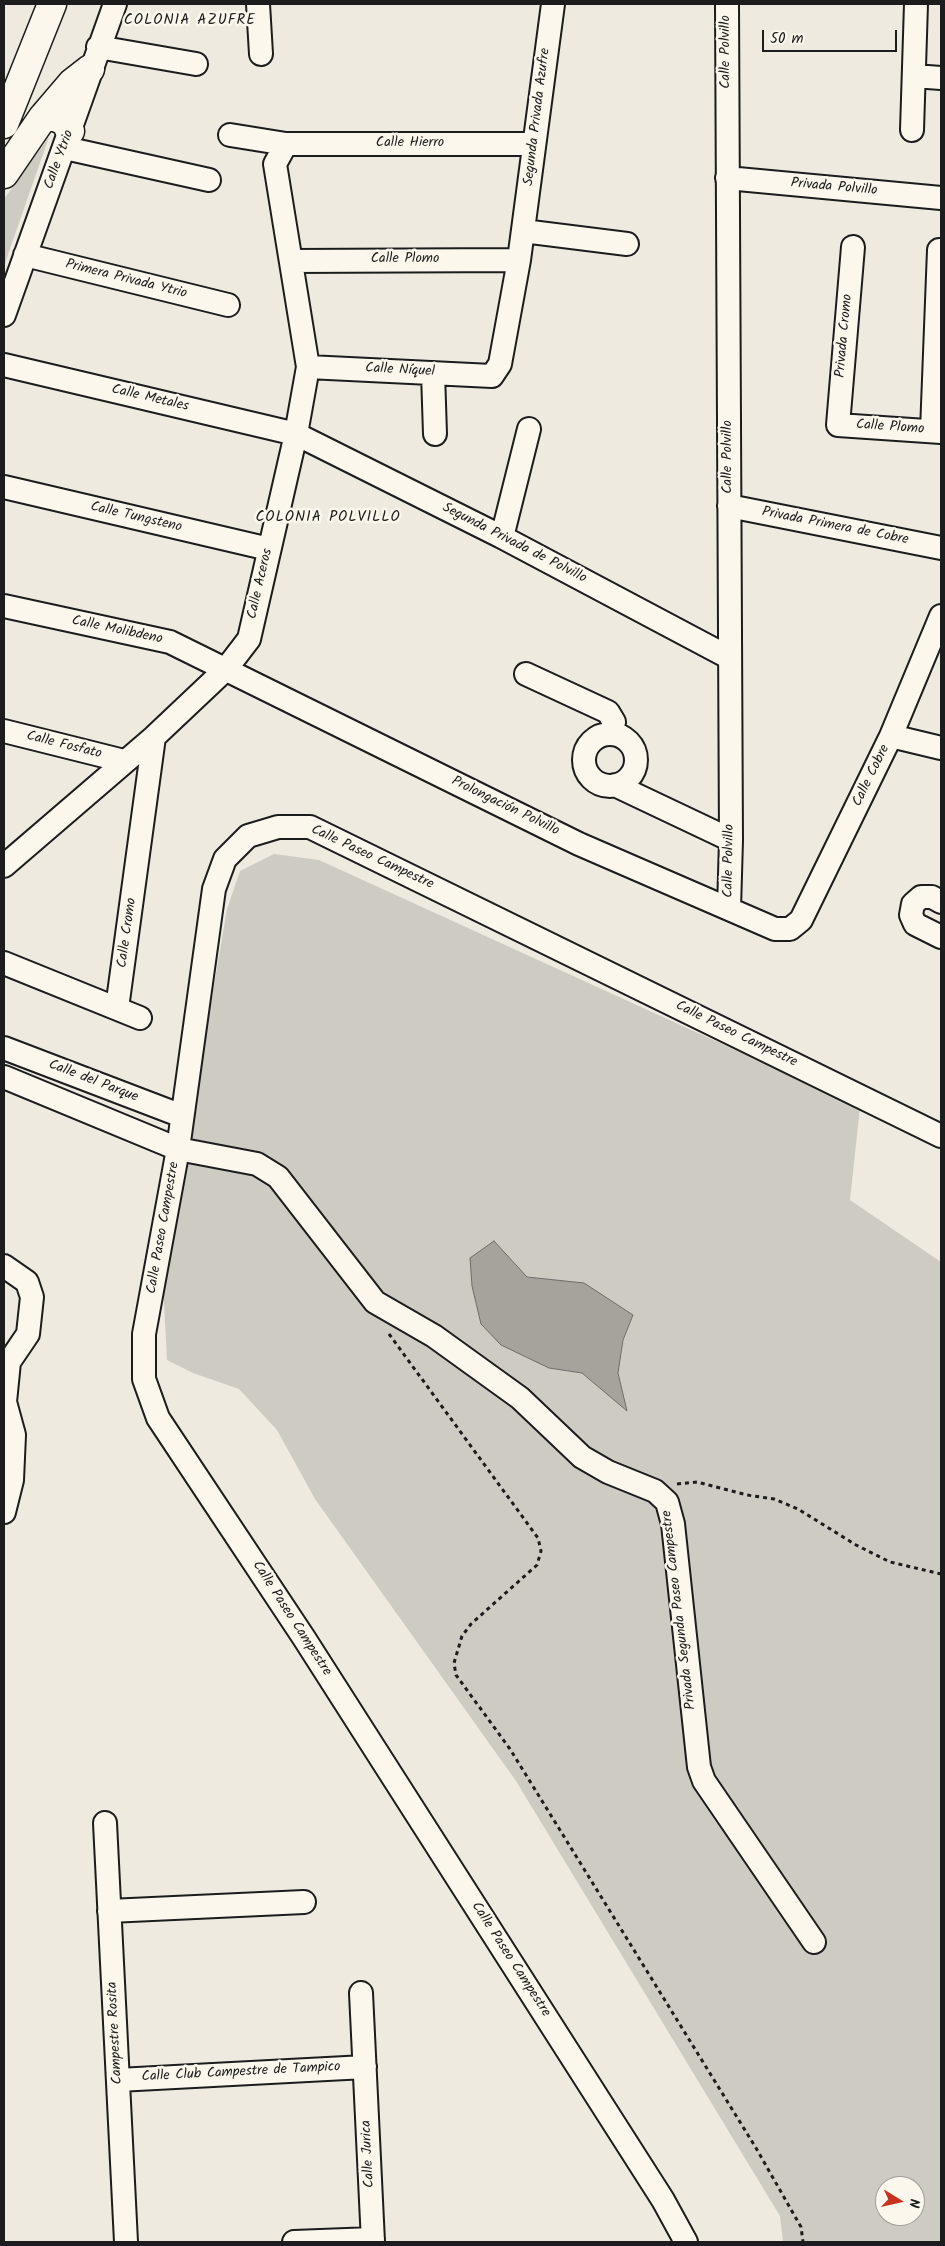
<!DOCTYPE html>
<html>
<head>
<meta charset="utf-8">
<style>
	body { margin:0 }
	#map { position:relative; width:945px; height:2246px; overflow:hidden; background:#eeeadf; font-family:Kalam,sans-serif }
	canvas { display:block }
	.frame { position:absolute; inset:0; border:5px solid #1c1c1c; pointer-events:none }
	.north { position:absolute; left:875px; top:2176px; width:50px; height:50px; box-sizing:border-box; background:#fbf7ec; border:1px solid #a29f99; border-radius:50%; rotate:99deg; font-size:14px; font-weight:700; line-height:20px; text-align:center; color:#1c1c1c }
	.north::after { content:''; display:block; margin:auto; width:18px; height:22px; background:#c8321e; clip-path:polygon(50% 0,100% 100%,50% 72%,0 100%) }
	.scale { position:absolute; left:762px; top:30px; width:135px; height:22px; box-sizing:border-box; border:2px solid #1c1c1c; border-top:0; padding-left:6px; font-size:15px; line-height:18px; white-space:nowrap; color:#1c1c1c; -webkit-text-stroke:4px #fbf7ec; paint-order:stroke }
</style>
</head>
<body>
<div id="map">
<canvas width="945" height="2246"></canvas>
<div class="frame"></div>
<div class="north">N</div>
<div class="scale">50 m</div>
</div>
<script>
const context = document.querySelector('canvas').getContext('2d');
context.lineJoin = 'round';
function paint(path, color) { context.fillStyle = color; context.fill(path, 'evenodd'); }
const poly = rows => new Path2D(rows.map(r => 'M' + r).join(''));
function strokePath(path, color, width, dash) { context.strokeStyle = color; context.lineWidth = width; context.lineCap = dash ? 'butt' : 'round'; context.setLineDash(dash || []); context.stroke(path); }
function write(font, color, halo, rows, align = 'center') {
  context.font = font + ' Kalam,sans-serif'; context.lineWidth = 5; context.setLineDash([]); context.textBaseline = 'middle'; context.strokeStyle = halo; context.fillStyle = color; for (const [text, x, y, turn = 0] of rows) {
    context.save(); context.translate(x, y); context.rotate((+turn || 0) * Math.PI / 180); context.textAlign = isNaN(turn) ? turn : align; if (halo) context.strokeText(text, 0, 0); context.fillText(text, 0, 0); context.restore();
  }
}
paint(poly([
	[49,137,4,266,4,199],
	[274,854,319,860,860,1107,850,1200,941,1262,941,2242,783,2242,780,2216,516,1781,315,1499,277,1430,239,1389,193,1373,167,1360,163,1284,227,909,240,871],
	[885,2186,915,2186,915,2216,885,2216]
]), '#ceccc2');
const water = poly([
	[494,1241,527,1277,584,1283,633,1315,623,1340,618,1373,627,1411,582,1373,549,1368,501,1345,481,1324,472,1286,470,1258,494,1241]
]);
paint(water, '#a6a39d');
strokePath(water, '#6f6d69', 1);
const minor = poly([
	[258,4,261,54],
	[727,4,731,840,729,909],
	[98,47,196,64],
	[914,76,941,78],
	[912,130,916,4],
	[230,135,286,144,534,144],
	[65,148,209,180],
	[727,178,941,198],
	[523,231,627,244],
	[853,247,838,425,941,432],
	[25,255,228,305],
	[291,261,519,260],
	[4,315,115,4],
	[4,365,296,434,502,537,730,658],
	[308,367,492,376,500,364,519,260,553,4],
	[433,373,435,434],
	[932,431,939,250],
	[4,487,269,549],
	[729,506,941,548],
	[502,537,529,429],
	[4,606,170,642,579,844,775,929,790,929,801,920,891,736,941,616],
	[526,674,608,712,614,722,610,734],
	[4,731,124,761],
	'584 760a26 26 0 1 1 52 0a26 26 0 1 1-52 0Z',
	[891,736,941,748],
	[615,785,731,840],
	[4,866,154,737,226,669,249,639,296,434,308,367,275,164,286,144],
	[941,902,932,897,921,897,913,904,911,915,915,924,941,937],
	[4,963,140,1018],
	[117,1008,154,737],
	[4,1048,182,1116],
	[4,1077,178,1149,257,1164,278,1177,375,1302,434,1336,520,1398,582,1457,608,1472,655,1491,667,1502,673,1524,699,1767,704,1781,814,1942],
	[4,1266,27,1282,32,1297,28,1334,9,1362,5,1402,14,1435,12,1480,4,1512],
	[105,1823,126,2242],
	[109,1911,304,1902],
	[361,1993,373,2242],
	[118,2080,365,2067],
	[294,2242,373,2239],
	[686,2242,663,2200,304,1638,158,1418,144,1379,144,1334,178,1149,214,889,225,859,248,836,278,827,310,827,941,1136]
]);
const major = poly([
	[43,117,55,117,65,121,70,131],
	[4,124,52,4],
	[4,174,43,117,72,83,90,69]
]);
strokePath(minor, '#1c1c1c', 26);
strokePath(major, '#1c1c1c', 31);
strokePath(poly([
	[389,1334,538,1538,541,1551,537,1565,471,1624,462,1636,454,1663,456,1675,510,1749,756,2148,801,2227,803,2242],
	[677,1484,697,1482,747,1495,774,1499,798,1509,856,1545,890,1562,941,1574]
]), '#1c1c1c', 3, [4, 4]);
strokePath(minor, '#fbf7ec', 22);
strokePath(major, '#fbf7ec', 28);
write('14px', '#1c1c1c', '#fbf7ec', [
	["Calle Polvillo",727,52,-90],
	["Segunda Privada Azufre",538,117,-83],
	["Calle Hierro",410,144],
	["Calle Ytrio",60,160,-70],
	["Privada Polvillo",834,188,5],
	["Calle Plomo",405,260],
	["Primera Privada Ytrio",126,280,14],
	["Privada Cromo",845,336,-85],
	["Calle Níquel",400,371,3],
	["Calle Metales",150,399,13],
	["Calle Plomo",890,428,4],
	["Calle Polvillo",729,457,-90],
	["Calle Tungsteno",136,518,13],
	["Privada Primera de Cobre",835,527,11],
	["Segunda Privada de Polvillo",514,544,27],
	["Calle Aceros",261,584,-77],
	["Calle Molibdeno",117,631,12],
	["Calle Fosfato",64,746,14],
	["Calle Cobre",872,776,-64],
	["Prolongación Polvillo",505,807,26],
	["Calle Paseo Campestre",372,858,25],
	["Calle Polvillo",730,861,-89],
	["Calle Cromo",128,933,-82],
	["Calle Paseo Campestre",736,1035,26],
	["Calle del Parque",93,1082,21],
	["Calle Paseo Campestre",164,1228,-80],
	["Privada Segunda Paseo Campestre",680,1610,-97],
	["Calle Paseo Campestre",291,1619,57],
	["Calle Paseo Campestre",510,1960,57],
	["Campestre Rosita",116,2033,-93],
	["Calle Club Campestre de Tampico",241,2073,-3],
	["Calle Jurica",369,2154,-93]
]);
context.letterSpacing = '1px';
write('15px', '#1c1c1c', '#fbf7ec', [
	["COLONIA AZUFRE",190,21],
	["COLONIA POLVILLO",328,518]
]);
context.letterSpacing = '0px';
</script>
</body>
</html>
